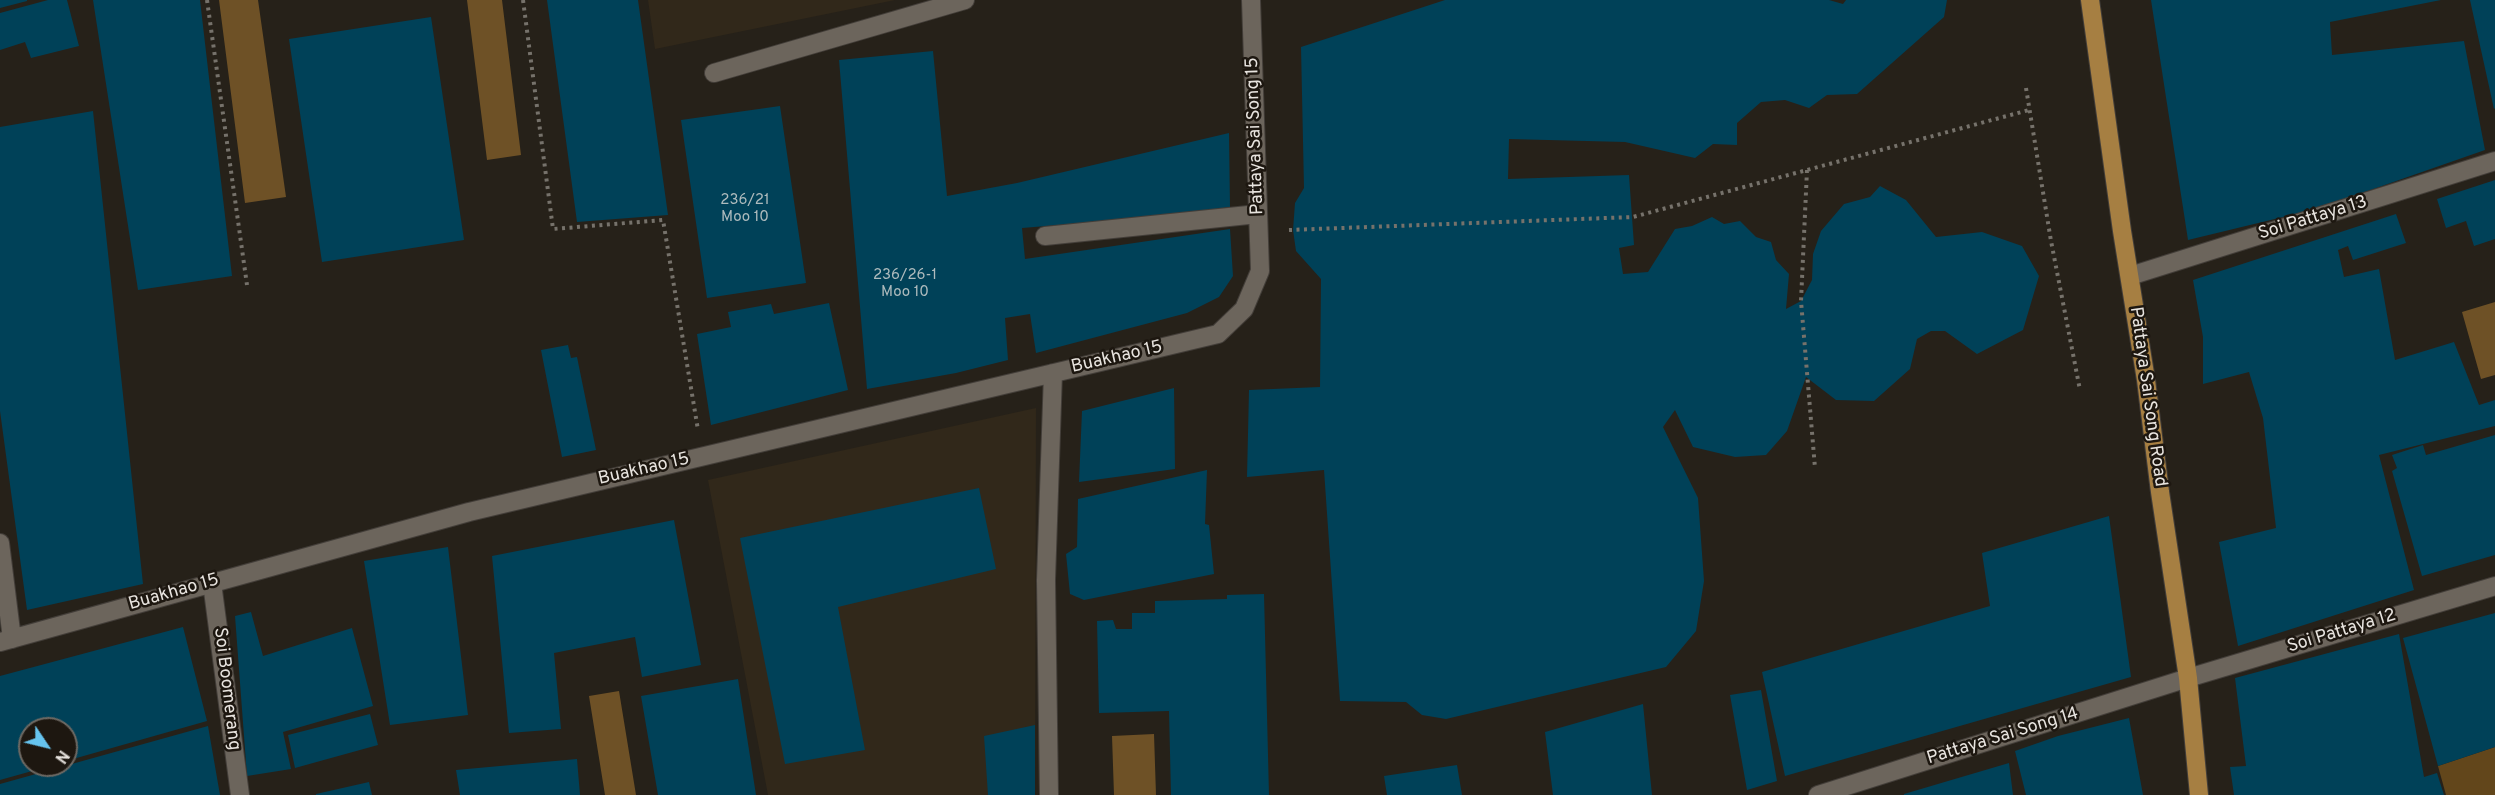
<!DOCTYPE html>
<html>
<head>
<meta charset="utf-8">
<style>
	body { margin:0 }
	#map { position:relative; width:2495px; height:795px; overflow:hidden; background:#262119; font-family:Overpass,sans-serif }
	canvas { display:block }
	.north { position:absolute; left:18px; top:717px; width:60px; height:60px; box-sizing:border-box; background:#1d1710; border:2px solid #6e6963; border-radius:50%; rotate:125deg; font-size:16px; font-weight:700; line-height:24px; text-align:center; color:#e8e4df }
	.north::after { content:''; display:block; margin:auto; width:21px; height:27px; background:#66c4ef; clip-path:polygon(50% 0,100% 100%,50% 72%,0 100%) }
</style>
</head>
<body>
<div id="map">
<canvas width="2495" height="795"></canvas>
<div class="north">N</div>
</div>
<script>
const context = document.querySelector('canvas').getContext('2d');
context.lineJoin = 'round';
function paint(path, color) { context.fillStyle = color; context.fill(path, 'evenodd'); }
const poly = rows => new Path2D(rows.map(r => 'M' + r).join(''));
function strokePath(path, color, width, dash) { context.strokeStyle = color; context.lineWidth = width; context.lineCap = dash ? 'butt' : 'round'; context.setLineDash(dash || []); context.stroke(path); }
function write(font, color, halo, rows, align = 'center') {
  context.font = font + ' Overpass,sans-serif'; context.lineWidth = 5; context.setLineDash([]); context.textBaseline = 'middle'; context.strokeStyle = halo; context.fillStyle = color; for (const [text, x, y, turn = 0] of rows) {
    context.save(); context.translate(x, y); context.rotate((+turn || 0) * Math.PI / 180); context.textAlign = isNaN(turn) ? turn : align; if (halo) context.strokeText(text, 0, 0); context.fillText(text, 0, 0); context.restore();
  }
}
paint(poly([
	[648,0,895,0,655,49],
	[1036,408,1035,795,768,795,708,480]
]), '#31281a');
paint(poly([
	[2495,747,2495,795,2446,795,2438,766]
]), '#62461b');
paint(poly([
	[219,0,258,0,286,197,245,203],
	[467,0,502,0,521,155,487,160],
	[2495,302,2495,375,2481,379,2462,312],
	[619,691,636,795,605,795,589,696],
	[1154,734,1156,795,1114,795,1112,736]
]), '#6e5126');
paint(poly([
	[0,0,27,0,27,1,0,8],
	[48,0,67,0,79,46,31,58,25,42,0,50,0,13],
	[93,0,200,0,232,276,138,290],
	[547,0,638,0,668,215,577,222],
	[1445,0,1829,0,1843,4,1846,0,1947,0,1944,17,1857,94,1827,95,1809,108,1785,100,1761,102,1737,123,1737,145,1713,144,1695,158,1625,142,1509,139,1508,179,1629,175,1634,245,1619,248,1623,274,1648,272,1675,229,1692,226,1712,217,1724,224,1740,221,1756,237,1771,242,1776,260,1789,274,1786,309,1801,301,1812,280,1813,254,1821,231,1844,204,1870,197,1880,186,1906,200,1936,237,1982,232,2022,246,2039,276,2023,330,1977,354,1945,331,1931,331,1917,339,1910,369,1874,401,1836,400,1806,377,1787,431,1766,455,1735,457,1693,447,1675,410,1663,427,1698,498,1704,581,1696,631,1666,667,1446,719,1422,715,1406,702,1340,701,1324,470,1247,477,1249,390,1320,387,1321,279,1296,251,1293,230,1295,203,1304,188,1301,47],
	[2151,0,2441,0,2330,22,2332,55,2464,41,2485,150,2316,209,2188,240],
	[2470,0,2495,0,2495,108,2494,109],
	[431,17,464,240,322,262,289,39],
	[933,51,947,196,1017,183,1229,133,1230,207,1170,216,1022,228,1025,259,1230,229,1233,276,1219,297,1187,313,1036,353,1030,314,1005,318,1008,360,956,373,867,389,839,60],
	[780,106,806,283,707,298,681,120],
	[93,111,143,584,27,610,0,411,0,127],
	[2495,180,2495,239,2474,246,2466,221,2446,228,2437,199],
	[2396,214,2406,243,2353,260,2348,246,2338,250,2344,277,2379,269,2395,360,2454,342,2479,405,2495,400,2495,426,2379,455,2414,590,2238,646,2219,542,2276,528,2263,418,2249,372,2203,384,2203,337,2193,280],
	[829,303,848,390,711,425,697,334,731,327,728,312,771,304,774,314],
	[568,345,571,358,577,357,596,450,562,457,541,350],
	[1174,388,1175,469,1079,482,1082,411],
	[2495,435,2495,555,2422,576,2392,471,2397,468,2392,455,2423,445,2426,455],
	[1207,470,1205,524,1209,525,1214,574,1084,600,1070,594,1066,554,1077,547,1078,499],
	[979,488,996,569,838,607,865,750,785,764,740,538],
	[2109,516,2131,677,1785,776,1762,672,1990,606,1982,553],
	[674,520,701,665,642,677,635,637,554,653,561,729,509,733,492,556],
	[448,547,468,715,390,725,364,561],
	[1264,594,1269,795,1171,795,1169,711,1099,713,1097,621,1113,620,1116,629,1132,629,1132,613,1155,613,1155,601,1227,599,1227,595],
	[251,612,263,656,352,628,373,706,283,732,291,769,247,776,235,616],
	[2495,613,2495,747,2438,766,2403,638],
	[183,627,207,721,66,761,66,729,30,729,30,765,50,766,0,780,0,676],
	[2399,634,2424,777,2437,773,2444,795,2234,795,2230,767,2246,766,2235,678],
	[738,679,756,795,658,795,641,696],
	[1761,690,1777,781,1747,790,1730,695],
	[1643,704,1652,795,1553,795,1545,732],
	[370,714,378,745,295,768,288,735],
	[2129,718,2143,795,2026,795,2015,751,2058,736],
	[1035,725,1035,795,988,795,984,736],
	[208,726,220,795,0,795,0,784],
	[577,759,580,795,460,795,456,770],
	[2009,763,2013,795,1904,795,1904,794],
	[1457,765,1462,795,1387,795,1384,776],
	[369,782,372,795,316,795,316,794]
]), '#004158');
const minor = poly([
	[714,73,965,0],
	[1045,236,1258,214],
	[2130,276,2495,161],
	[0,543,12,639],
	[212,583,240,795],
	[0,642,469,512,1218,334,1244,309,1260,271,1251,0],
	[1049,795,1046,580,1053,373],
	[1818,795,2188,678,2495,586]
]);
const major = poly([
	[2090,0,2122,231,2146,380,2160,492,2188,678,2199,795]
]);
strokePath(minor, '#433e39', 20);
strokePath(major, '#433e39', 20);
strokePath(poly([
	[207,0,247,285],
	[523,0,553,229,663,220,698,430],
	[2026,88,2051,241,2080,390],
	[1807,170,1801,301,1815,468],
	[1289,230,1633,217,2029,110]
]), '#76726b', 4, [3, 4.5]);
strokePath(minor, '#6c655c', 18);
strokePath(major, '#a67f42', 18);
write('15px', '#aebbbd', null, [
	["236/21",745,201],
	["Moo 10",745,218],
	["236/26-1",905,276],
	["Moo 10",905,293]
]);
write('18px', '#e8e4df', '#1d1710', [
	["Pattaya Sai Song 15",1256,136,-92],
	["Soi Pattaya 13",2313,219,-17],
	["Buakhao 15",1117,358,-13],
	["Pattaya Sai Song Road",2147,397,82],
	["Buakhao 15",644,470,-13],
	["Buakhao 15",174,593,-16],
	["Soi Pattaya 12",2342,632,-17],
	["Soi Boomerang",226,689,83],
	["Pattaya Sai Song 14",2003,737,-17]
]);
</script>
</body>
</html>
